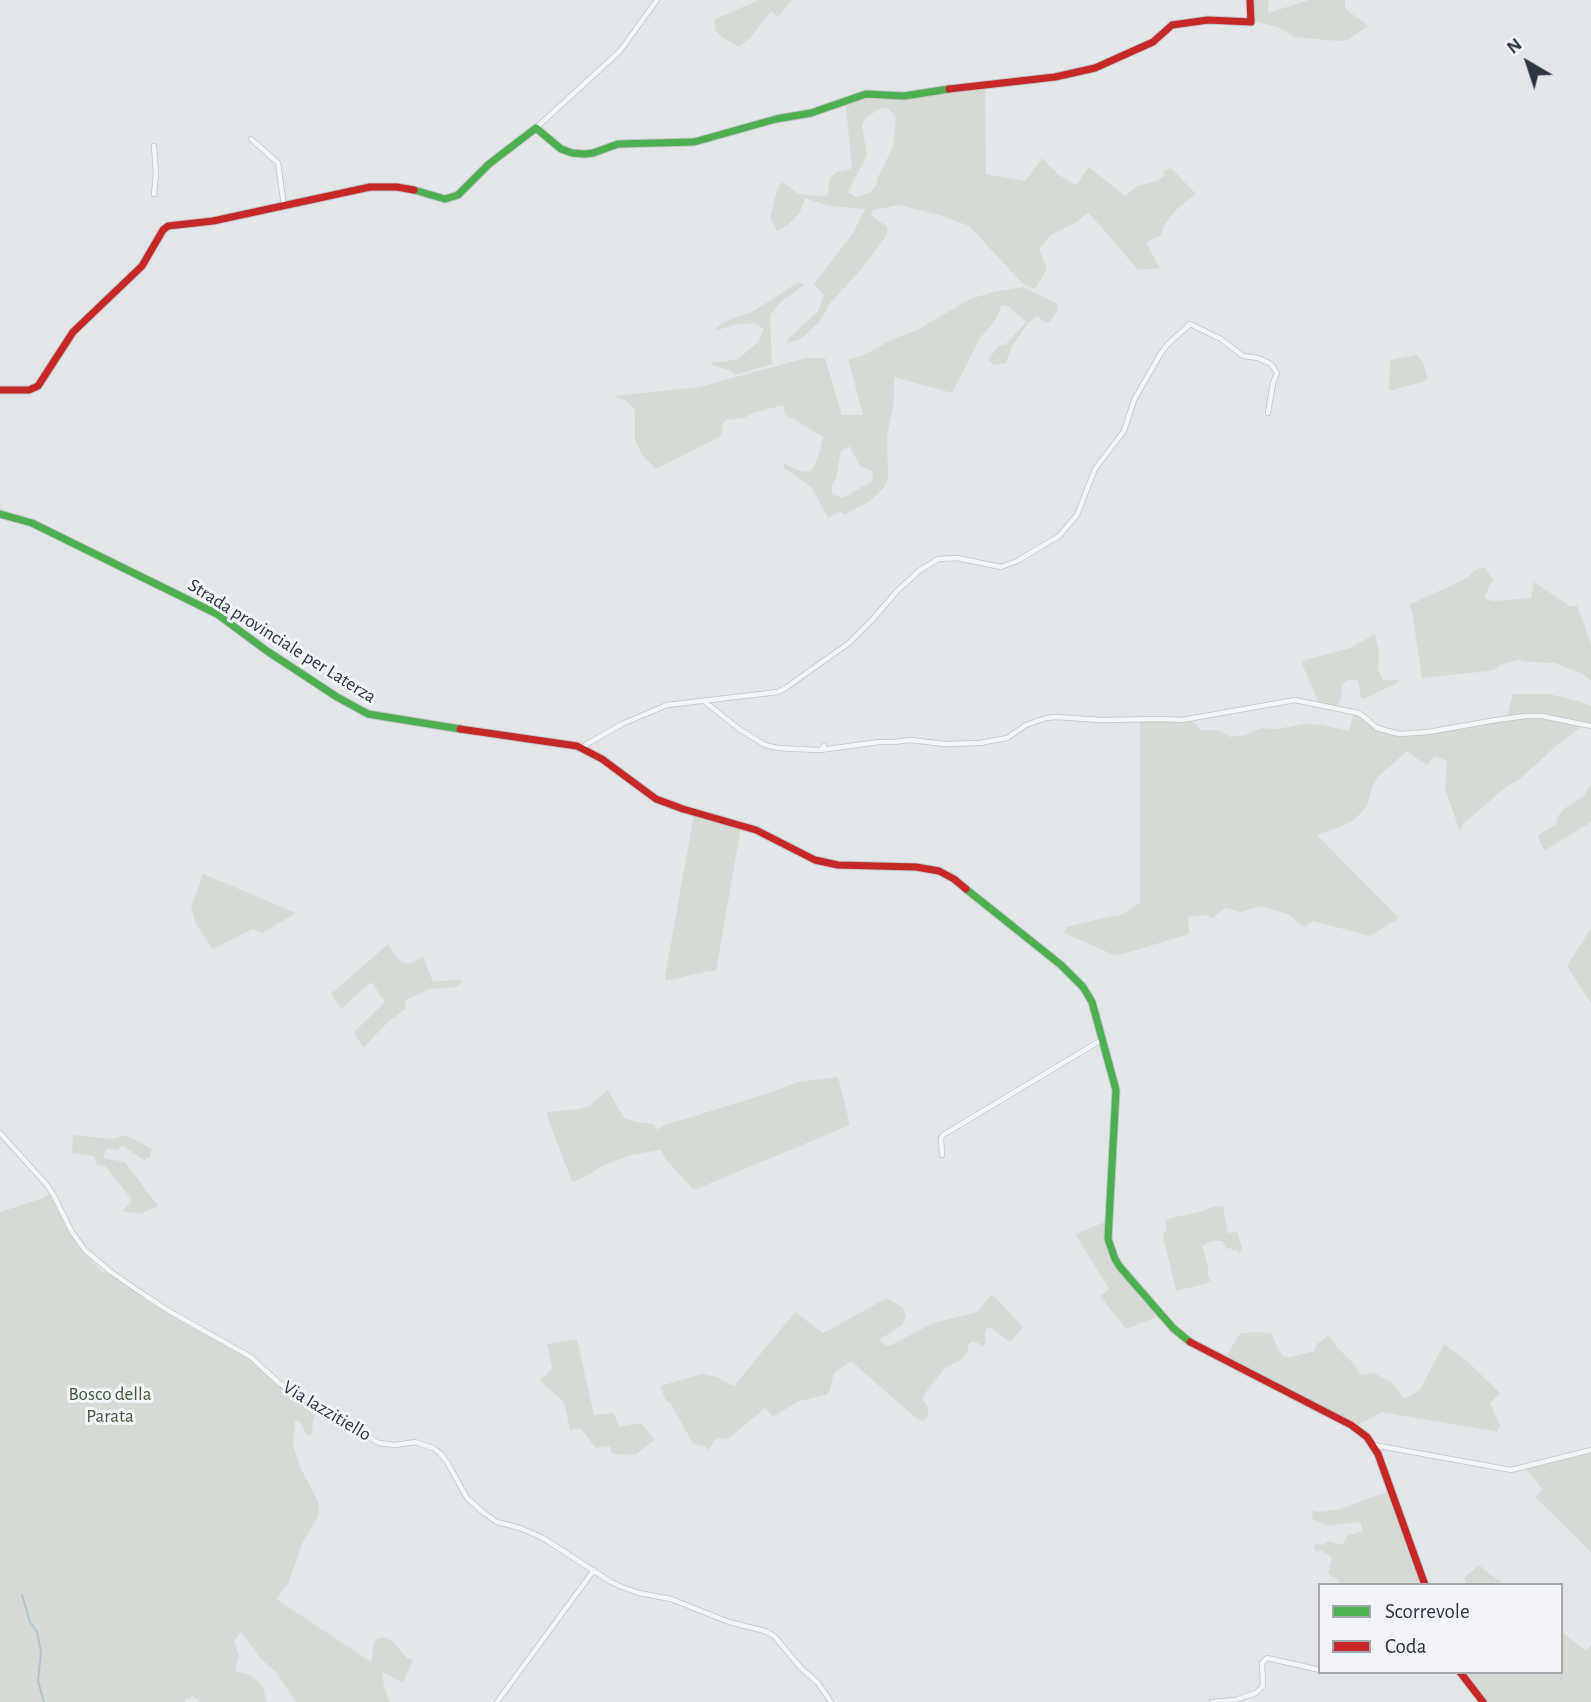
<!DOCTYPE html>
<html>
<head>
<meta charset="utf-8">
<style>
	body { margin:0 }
	#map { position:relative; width:1591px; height:1702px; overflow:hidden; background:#e3e6e8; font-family:"Alegreya Sans",sans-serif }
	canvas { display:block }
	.legend { position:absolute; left:1318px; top:1583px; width:245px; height:91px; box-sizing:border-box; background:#f2f4f7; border:2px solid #a3a8ae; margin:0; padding:9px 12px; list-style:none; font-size:21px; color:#2c3540 }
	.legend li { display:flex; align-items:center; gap:14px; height:35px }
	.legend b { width:35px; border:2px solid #a3a8ae }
	.north { position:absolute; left:1493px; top:28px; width:70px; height:70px; -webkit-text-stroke:5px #f2f4f7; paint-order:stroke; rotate:321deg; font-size:19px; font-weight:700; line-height:28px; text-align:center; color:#2c3540 }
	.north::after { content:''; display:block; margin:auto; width:24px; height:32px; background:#2c3540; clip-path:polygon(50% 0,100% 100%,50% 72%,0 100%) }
</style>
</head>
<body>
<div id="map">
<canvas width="1591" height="1702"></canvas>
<ul class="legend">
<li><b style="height:9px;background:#4caf50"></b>Scorrevole</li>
<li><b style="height:9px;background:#c62828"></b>Coda</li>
</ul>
<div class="north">N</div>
</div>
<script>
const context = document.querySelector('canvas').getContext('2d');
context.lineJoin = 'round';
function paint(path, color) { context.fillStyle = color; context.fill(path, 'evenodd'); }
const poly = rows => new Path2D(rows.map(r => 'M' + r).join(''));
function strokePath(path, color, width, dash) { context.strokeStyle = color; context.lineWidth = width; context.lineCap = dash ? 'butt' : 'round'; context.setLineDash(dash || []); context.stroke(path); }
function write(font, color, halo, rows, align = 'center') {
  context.font = font + ' "Alegreya Sans",sans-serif'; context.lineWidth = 6; context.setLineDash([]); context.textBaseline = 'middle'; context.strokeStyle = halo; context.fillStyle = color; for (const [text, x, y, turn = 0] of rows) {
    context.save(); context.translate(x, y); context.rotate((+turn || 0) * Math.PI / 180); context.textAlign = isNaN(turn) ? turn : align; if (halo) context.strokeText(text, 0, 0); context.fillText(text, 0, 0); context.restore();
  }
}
paint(poly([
	[759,0,792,0,778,17,771,11,751,37,739,47,723,38,715,30,715,19],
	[1251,0,1269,0,1268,13,1309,0,1345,0,1345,7,1347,10,1368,26,1348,40,1338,41,1294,37,1278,27,1253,21],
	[985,86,986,174,1025,181,1042,158,1059,175,1076,185,1089,167,1125,196,1136,187,1158,180,1165,175,1163,171,1171,168,1196,194,1176,210,1165,224,1161,235,1146,243,1160,268,1138,270,1088,212,1077,222,1051,235,1039,249,1047,269,1035,289,1023,284,969,226,940,215,898,205,873,210,871,215,887,227,887,235,859,272,831,302,819,322,801,339,788,343,788,339,818,311,824,295,814,284,853,233,865,209,828,206,805,198,800,212,790,223,777,231,770,217,778,187,783,182,798,194,825,196,828,194,830,178,837,172,850,169,852,165,845,101,870,94,891,97],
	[888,108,896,117,893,147,878,177,876,186,869,193,856,197,848,192,867,155,862,125,866,118,879,109],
	[797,283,805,284,781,302,770,315,772,364,735,375,729,370,712,365,713,361,723,362,738,359,759,341,764,329,755,323,733,325,715,331,717,326,733,318,752,312],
	[1023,287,1058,304,1057,311,1050,322,1045,323,1038,316,1029,322,1011,348,1006,363,993,365,988,360,999,345,1005,345,1026,322,1009,307,1002,305,995,321,980,338,952,393,894,377,894,401,887,436,888,479,883,489,870,501,844,515,840,511,828,518,812,488,784,468,784,464,804,472,811,471,818,457,823,437,785,414,783,405,750,414,744,418,726,420,723,423,721,436,656,469,642,455,635,440,635,410,626,401,613,396,699,387,806,358,825,358,842,415,863,415,848,359,862,356,893,339,917,330,970,299,993,292],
	[849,446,861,467,873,471,872,481,843,498,833,494,831,487,836,479,841,451],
	[1417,355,1423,362,1428,380,1389,391,1390,360],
	[1484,567,1494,581,1490,583,1485,597,1487,599,1493,601,1531,598,1534,582,1570,606,1577,606,1591,643,1591,681,1581,673,1566,668,1561,665,1554,663,1529,662,1519,660,1500,665,1496,669,1489,671,1422,678,1412,612,1409,605,1467,578,1475,570],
	[1375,634,1379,653,1378,669,1383,680,1398,680,1397,683,1364,699,1360,697,1360,688,1357,680,1348,680,1342,685,1341,700,1335,707,1319,704,1301,661,1350,648],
	[1513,694,1549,694,1582,702,1591,706,1591,728,1582,726,1555,747,1521,778,1506,787,1463,824,1460,832,1445,788,1447,761,1435,756,1426,765,1407,751,1378,777,1372,787,1368,804,1360,814,1352,821,1338,828,1317,835,1399,918,1370,936,1313,921,1305,927,1301,926,1290,915,1260,906,1238,913,1238,911,1225,908,1211,919,1208,915,1188,917,1189,933,1186,935,1120,955,1112,954,1064,933,1066,927,1108,917,1121,915,1140,903,1140,720,1192,720,1201,730,1218,730,1230,737,1245,735,1261,728,1277,729,1304,724,1322,725,1349,731,1354,711,1374,725,1395,732,1417,732,1507,716],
	[1591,784,1591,822,1544,851,1540,842,1538,835,1556,824,1558,816,1565,808,1584,796],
	[694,814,741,828,716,971,709,971,666,981,665,976],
	[203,874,296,913,262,933,253,929,213,949,196,924,191,907],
	[1591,928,1591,1004,1567,966],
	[388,944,398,959,405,963,411,963,423,956,433,982,459,979,462,982,457,987,430,989,405,1000,406,1009,390,1020,363,1048,354,1032,385,1002,371,982,341,1009,331,994],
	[838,1077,850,1125,694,1190,666,1160,661,1150,632,1155,604,1165,585,1177,572,1182,547,1116,547,1112,579,1109,589,1106,608,1090,624,1118,636,1122,653,1124,658,1130,662,1126,769,1093,798,1082],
	[73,1135,112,1139,126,1135,152,1149,150,1157,144,1160,122,1145,118,1150,110,1148,106,1150,103,1158,125,1162,158,1206,140,1214,122,1211,132,1200,105,1166,97,1165,94,1156,72,1153],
	[50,1193,75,1241,100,1270,113,1276,246,1355,278,1384,318,1409,313,1420,312,1435,307,1435,299,1421,295,1420,293,1446,301,1469,318,1501,319,1515,303,1542,288,1584,276,1599,371,1662,374,1643,376,1639,385,1637,393,1642,407,1658,413,1660,403,1683,382,1672,384,1687,390,1702,296,1702,276,1672,261,1659,241,1632,234,1641,239,1656,235,1671,250,1675,257,1680,263,1688,267,1702,200,1702,193,1696,189,1699,185,1699,185,1702,0,1702,0,1212,43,1198],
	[1223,1206,1228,1233,1237,1232,1243,1250,1238,1253,1236,1250,1232,1251,1231,1248,1227,1249,1222,1241,1212,1241,1202,1246,1209,1270,1207,1271,1210,1280,1213,1282,1176,1291,1163,1236,1163,1233,1167,1232,1165,1220,1175,1217,1203,1211,1212,1207],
	[1105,1222,1106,1244,1115,1264,1159,1316,1126,1329,1100,1296,1109,1289,1075,1234],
	[991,1295,996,1298,1023,1327,1010,1342,991,1328,987,1327,985,1334,986,1343,984,1346,975,1342,971,1342,969,1344,967,1353,962,1359,945,1368,928,1389,922,1399,928,1407,928,1416,924,1421,917,1419,851,1361,834,1373,830,1390,826,1395,799,1401,773,1417,765,1408,728,1439,717,1438,708,1450,704,1446,694,1444,691,1440,670,1403,666,1401,660,1386,702,1374,717,1377,734,1386,795,1312,823,1333,887,1298,903,1308,906,1317,902,1325,879,1340,885,1345,891,1345,933,1323,977,1312],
	[1258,1332,1272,1334,1277,1347,1283,1356,1290,1357,1314,1351,1317,1344,1329,1335,1337,1347,1353,1363,1361,1375,1374,1373,1393,1383,1404,1399,1420,1390,1444,1344,1467,1361,1500,1393,1490,1403,1501,1427,1498,1428,1498,1432,1382,1412,1358,1425,1225,1358,1239,1335,1242,1333],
	[577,1339,594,1415,614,1413,619,1427,641,1423,655,1440,635,1455,612,1454,610,1446,596,1448,580,1428,570,1430,564,1402,539,1380,545,1376,552,1368,547,1344],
	[1591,1450,1591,1552,1535,1497,1543,1490,1525,1468],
	[1389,1491,1423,1585,1336,1585,1339,1580,1328,1574,1332,1557,1321,1550,1318,1552,1316,1551,1314,1548,1314,1546,1317,1543,1323,1545,1328,1541,1343,1545,1347,1536,1363,1531,1360,1522,1327,1526,1312,1519,1313,1510,1319,1512,1340,1509],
	[1479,1565,1504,1585,1467,1585,1464,1578],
	[1561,1631,1586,1651,1591,1645,1591,1702,1485,1702,1462,1672,1561,1672]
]), '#d5dbd4');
strokePath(poly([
	[22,1595,30,1622,37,1632,41,1652,38,1681,44,1702]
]), '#b5c4d0', 2);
const street = poly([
	[536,128,620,51,657,0],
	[251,139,278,163,284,206],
	[154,194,156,174,154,146],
	[704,701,739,729,765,745,778,748,816,750,820,750,824,746],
	[582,748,587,744,622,724,667,705,778,692,787,687,849,643,873,619,897,591,919,571,938,559,957,558,1001,567,1017,561,1059,536,1077,515,1095,469,1124,431,1134,400,1161,353,1167,345,1190,324,1221,339,1243,356,1258,358,1271,364,1277,373,1273,383,1268,413],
	[820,750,879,742,894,742,910,740,945,744,980,743,1007,738,1026,725,1046,718,1056,717,1101,720,1163,719,1182,720,1295,700,1358,713,1363,716,1377,728,1399,734,1428,732,1496,720,1526,716,1542,716,1591,726],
	[0,1133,47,1185,53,1194,72,1232,85,1250,111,1272,146,1296,169,1311,251,1357,279,1383,379,1443,395,1445,415,1442,433,1448,440,1453,447,1462,467,1498,484,1513,497,1522,520,1528,543,1538,611,1582,622,1587,639,1593,671,1599,729,1622,765,1631,774,1636,801,1668,818,1683,831,1702],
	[942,1155,941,1138,943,1135,1103,1039],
	[1374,1445,1511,1470,1591,1450],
	[497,1702,594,1570],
	[1212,1702,1235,1700,1256,1693,1263,1686,1262,1663,1267,1658,1320,1670]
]);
const fast = poly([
	[414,190,445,199,458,195,489,164,536,128,561,149,572,153,584,154,593,153,618,144,694,142,776,119,811,113,866,94,904,96,949,89],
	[0,514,32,523,217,614,267,651,337,697,368,714,460,729],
	[966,889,1061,965,1083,987,1092,1002,1116,1090,1108,1239,1115,1259,1120,1267,1173,1328,1190,1342]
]);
const jam = poly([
	[949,89,1055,77,1095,68,1153,42,1172,25,1208,20,1251,22,1250,0],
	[0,390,29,390,38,386,73,332,142,266,163,230,168,226,213,221,370,187,397,187,414,190],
	[460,729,577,746,602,759,656,799,683,809,756,830,815,860,838,865,916,867,939,871,954,879,966,889],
	[1190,1342,1351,1425,1367,1437,1378,1454,1425,1585],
	[1460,1672,1483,1702]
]);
strokePath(street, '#c2c4c6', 6);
strokePath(fast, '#c2c4c6', 9);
strokePath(jam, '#c2c4c6', 9);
strokePath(street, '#f3f4f5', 4.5);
strokePath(fast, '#4caf50', 7);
strokePath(jam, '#c62828', 7);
write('19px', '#2c3540', '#f2f4f7', [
	["Strada provinciale per Laterza",282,641,32],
	["Via Iazzitiello",327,1411,31]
]);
write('19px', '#445a3b', '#f2f4f7', [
	["Bosco della",110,1394],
	["Parata",110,1416]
]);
</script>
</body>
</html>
